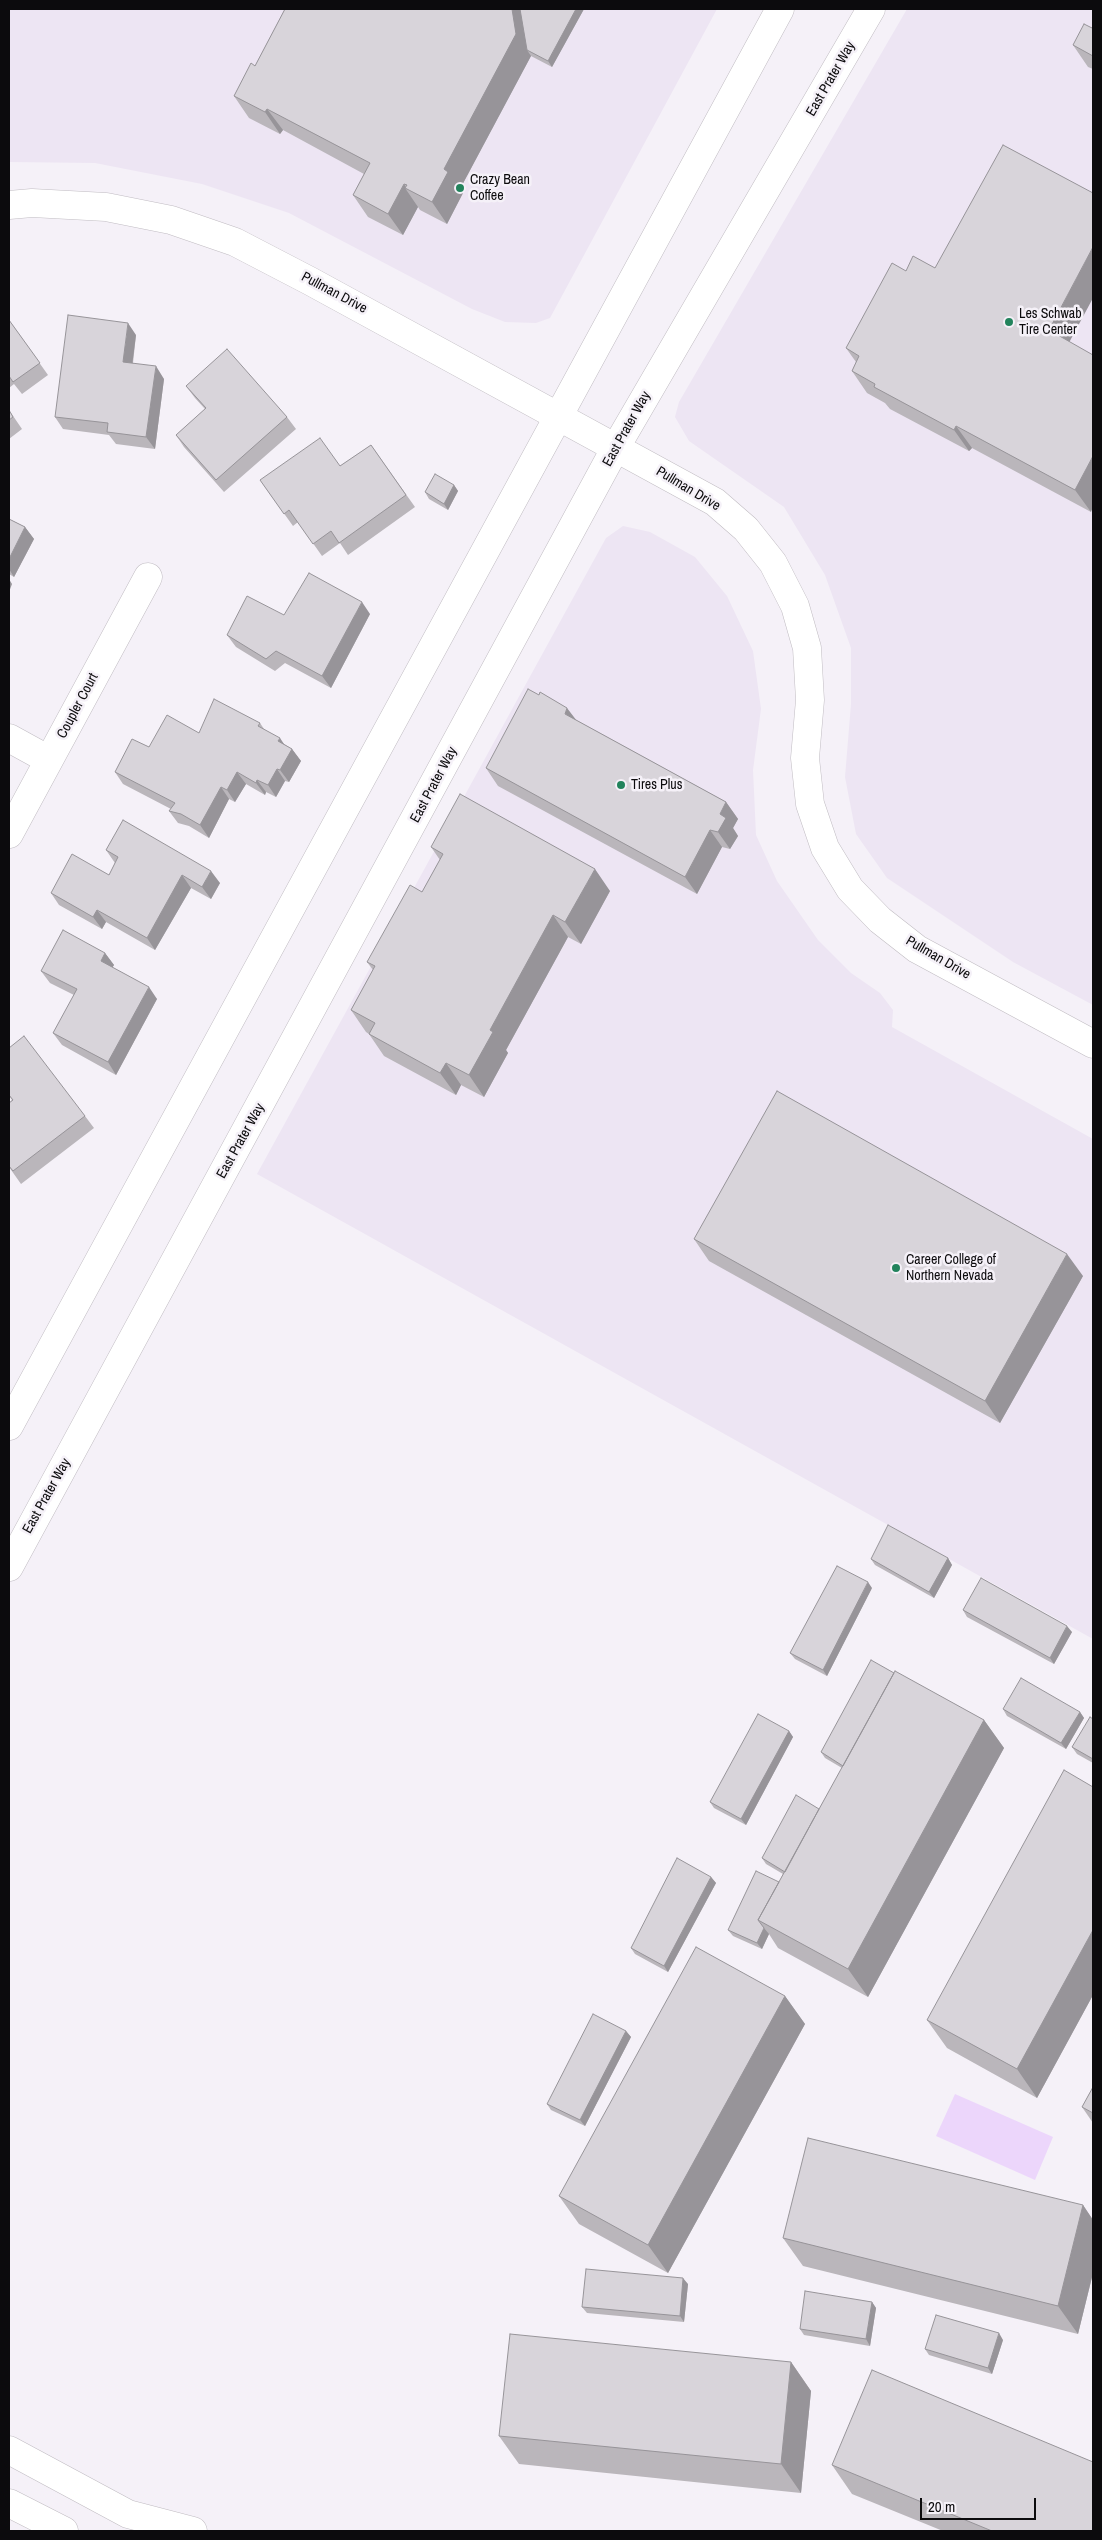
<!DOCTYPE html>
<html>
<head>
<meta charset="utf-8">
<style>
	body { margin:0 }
	#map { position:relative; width:1102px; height:2540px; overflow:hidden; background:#f5f1f8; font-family:"Archivo Narrow",sans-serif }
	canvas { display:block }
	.frame { position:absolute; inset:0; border:10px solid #0c0b0d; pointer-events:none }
	.scale { position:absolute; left:920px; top:2498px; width:116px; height:22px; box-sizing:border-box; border:2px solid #0c0b0d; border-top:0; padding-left:6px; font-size:15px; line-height:18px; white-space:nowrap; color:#0c0b0d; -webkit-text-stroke:4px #f5f1f8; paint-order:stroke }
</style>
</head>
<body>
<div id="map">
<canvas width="1102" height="2540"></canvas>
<div class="frame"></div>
<div class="scale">20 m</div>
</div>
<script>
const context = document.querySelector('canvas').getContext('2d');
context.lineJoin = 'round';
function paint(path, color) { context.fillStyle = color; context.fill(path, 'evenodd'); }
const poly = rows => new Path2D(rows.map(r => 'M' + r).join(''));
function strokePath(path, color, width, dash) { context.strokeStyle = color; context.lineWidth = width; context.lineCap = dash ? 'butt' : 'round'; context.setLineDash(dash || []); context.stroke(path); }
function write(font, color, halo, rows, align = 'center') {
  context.font = font + ' "Archivo Narrow",sans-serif'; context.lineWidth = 5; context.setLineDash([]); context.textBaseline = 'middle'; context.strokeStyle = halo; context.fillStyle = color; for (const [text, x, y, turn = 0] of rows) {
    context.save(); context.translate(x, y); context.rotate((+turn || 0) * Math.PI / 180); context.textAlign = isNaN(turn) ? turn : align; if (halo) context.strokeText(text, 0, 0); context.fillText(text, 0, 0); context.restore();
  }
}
paint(poly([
	[9,9,717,9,550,318,536,323,505,322,472,309,289,213,202,184,95,163,9,162],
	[907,9,1093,9,1093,1005,1013,962,887,878,856,834,845,777,851,704,851,648,825,575,784,507,689,441,675,417,679,402],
	[623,526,650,532,695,557,727,596,753,651,761,709,753,770,756,835,777,881,818,940,851,973,880,993,893,1010,892,1027,1093,1139,1093,1639,257,1174,606,538]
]), '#ede5f3');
paint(poly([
	[955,2094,1053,2137,1035,2180,936,2136]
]), '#ecd6fb');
const street = poly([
	[9,205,32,203,106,207,171,220,235,242,310,281,715,502,746,529,773,563,795,606,807,648,810,700,805,758,810,804,825,848,850,889,880,920,917,949,1093,1044],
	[9,738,49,760],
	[9,834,148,577]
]);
const secondary = poly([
	[9,1426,780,9],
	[9,1567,616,447,871,9],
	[9,2450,128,2514,193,2531],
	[9,2503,64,2531]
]);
strokePath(street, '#c0bcc2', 29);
strokePath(secondary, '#c0bcc2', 29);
strokePath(street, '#fff', 28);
strokePath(secondary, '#fff', 28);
paint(poly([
	[285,9,584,9,552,67,531,56,460,189,463,193,447,224,420,210,418,207,403,235,368,217,353,195,364,174,283,130,280,134,249,118,234,96,255,66],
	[1093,26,1093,69,1088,67,1073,45,1092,28],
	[9,320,48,375,22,394,14,384,9,388],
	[136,335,133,363,164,379,155,449,116,444,109,435,63,429,55,417],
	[1070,342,1091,512,972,448,969,451,890,409,885,403,867,393,852,371,856,362,846,348],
	[186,386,287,417,296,429,224,492,184,447,176,435,205,409,195,398],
	[9,410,22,429,9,439],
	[371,445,415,507,348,555,340,543,322,556,298,522,293,526,260,480,340,466],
	[454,485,458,491,448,510,429,499,425,492],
	[9,519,25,527,34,539,14,577,9,574],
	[370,614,331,688,285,663,275,671,236,647,227,635,284,615],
	[576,720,726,802,738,819,733,828,738,836,730,849,722,847,697,894,498,786,486,768],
	[260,723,264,729,284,744,292,749,301,761,289,782,285,781,276,797,266,792,265,795,246,784,235,802,229,799,209,838,189,826,178,823,169,811,171,809,123,784,115,772,149,747,199,733],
	[431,847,610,891,581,944,568,937,506,1050,508,1053,484,1097,461,1085,456,1095,384,1056,369,1034,366,1032,351,1010,373,970,367,962,422,892,440,860],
	[106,850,220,883,211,899,191,888,155,950,106,922,102,929,59,905,51,893,109,875,115,863],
	[105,953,114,965,112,967,157,999,116,1075,62,1045,53,1033,74,995,50,983,41,971],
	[9,1048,85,1116,94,1128,21,1184,9,1167,9,1103,12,1100,9,1096],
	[694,1239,1083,1276,1000,1423,709,1261],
	[948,1558,952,1565,934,1598,875,1565,871,1559],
	[872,1588,827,1676,795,1659,790,1653],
	[963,1610,1072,1632,1054,1664,967,1617],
	[894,1673,984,1720,1004,1748,868,1997,778,1948,769,1934,762,1949,733,1936,728,1930,779,1882,783,1874,766,1864,762,1858,819,1809,842,1768,825,1758,821,1752],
	[1003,1709,1080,1712,1084,1718,1066,1749,1007,1716],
	[1093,1719,1093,1763,1077,1754,1072,1747],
	[789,1731,793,1737,746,1825,714,1808,710,1802],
	[1093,1787,1093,1995,1037,2098,947,2048,927,2020],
	[711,1877,716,1883,668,1972,635,1954,631,1948],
	[785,1996,805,2024,668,2273,579,2224,559,2196],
	[626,2031,631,2037,585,2126,551,2110,547,2104],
	[1093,2087,1093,2123,1082,2107],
	[1083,2205,1093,2220,1093,2273,1078,2334,803,2266,783,2238],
	[688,2284,684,2322,587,2313,582,2307],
	[872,2302,876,2308,870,2346,804,2335,800,2329],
	[1003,2340,992,2374,929,2355,925,2349],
	[791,2362,811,2391,801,2493,519,2464,499,2436],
	[832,2465,1093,2531,943,2531,852,2494]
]), '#bab6bb');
paint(poly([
	[512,9,524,9,527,50,531,56,460,189,463,193,447,224,432,202,444,169],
	[576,9,584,9,552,67,548,61],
	[267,109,283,130,280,134,265,112],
	[404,184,407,189,405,188,418,207,403,235,388,214],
	[1093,247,1093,298,1064,352,1049,330],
	[128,323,136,335,131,374,123,362],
	[156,366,164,379,155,449,146,437],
	[956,426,972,448,969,451,954,430],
	[1093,456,1093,507,1091,512,1075,490],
	[454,485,458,491,448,510,444,504],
	[25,527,34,539,14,577,9,569,9,559],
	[9,579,12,584,9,592],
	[362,602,370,614,331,688,322,676],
	[567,708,580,725,565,714],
	[280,738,288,750,278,741],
	[292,749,301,761,289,782,280,770],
	[277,769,285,781,276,797,268,785],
	[237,772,246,784,235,802,227,790],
	[257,780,266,792,265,795,256,783],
	[221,787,229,799,209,838,200,825],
	[726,802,738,819,733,828,738,836,730,849,718,832,720,814],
	[710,830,722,847,697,894,685,877],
	[595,869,610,891,581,944,565,922],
	[211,871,220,883,211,899,202,887],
	[182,875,191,888,155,950,147,938],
	[97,910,106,922,102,929,93,917],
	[553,915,568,937,506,1050,508,1053,484,1097,469,1075,490,1030],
	[105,953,114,965,109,973,101,961],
	[149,987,157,999,116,1075,108,1062],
	[446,1063,461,1085,456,1095,440,1073],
	[1067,1254,1083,1276,1000,1423,985,1401],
	[948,1558,952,1565,934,1598,929,1592],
	[868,1582,872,1588,827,1676,823,1670],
	[1067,1626,1072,1632,1054,1664,1050,1658],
	[1080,1712,1084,1718,1066,1749,1061,1743],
	[984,1720,1004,1748,868,1997,848,1969],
	[789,1731,793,1737,746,1825,741,1819],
	[711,1877,716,1883,668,1972,664,1966],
	[764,1928,769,1934,762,1949,757,1943],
	[1093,1930,1093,1995,1037,2098,1017,2069],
	[785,1996,805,2024,668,2273,648,2245],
	[626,2031,631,2037,585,2126,580,2120],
	[1083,2205,1093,2220,1093,2273,1078,2334,1058,2306],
	[683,2278,688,2284,684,2322,680,2316],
	[872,2302,876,2308,870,2346,866,2339],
	[999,2333,1003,2340,992,2374,988,2368],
	[791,2362,811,2391,801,2493,781,2464]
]), '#979499');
const building = poly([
	[285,9,512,9,516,34,444,169,448,172,432,202,405,188,407,185,404,184,388,214,353,195,370,163,267,109,265,112,234,96,251,63,255,66,285,9],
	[520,9,576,9,548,61,527,50,520,9],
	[1084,24,1092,28,1093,26,1093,56,1073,45,1084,24],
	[1003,145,1093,193,1093,247,1049,330,1093,355,1093,456,1075,490,956,426,954,430,874,387,875,384,852,371,859,356,846,348,892,263,906,271,913,256,935,268,1003,145],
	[68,315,128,323,123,362,156,366,146,437,107,432,108,423,55,417,68,315],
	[9,320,40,363,13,382,9,376,9,320],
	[227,349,287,417,216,480,176,435,206,408,186,386,227,349],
	[9,410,13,417,9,420,9,410],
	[320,438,340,466,371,445,406,495,339,543,331,531,313,544,289,510,284,514,260,480,320,438],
	[435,474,454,485,444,504,425,492,435,474],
	[9,519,25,527,9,559,9,519],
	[309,573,362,602,322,676,276,651,266,659,227,635,247,596,284,615,309,573],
	[528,689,539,695,540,692,567,708,565,714,726,802,720,814,726,818,718,832,710,830,685,877,486,768,528,689],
	[214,699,260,723,258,726,280,738,278,741,292,749,280,770,277,769,268,785,257,780,256,783,237,772,227,790,221,787,200,825,181,814,169,811,175,803,115,772,132,739,149,747,167,715,199,733,214,699],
	[460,794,595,869,565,922,553,915,490,1030,493,1032,469,1075,446,1063,440,1073,369,1034,375,1023,351,1010,375,966,367,962,410,885,422,892,443,854,431,847,460,794],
	[123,820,211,871,202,887,182,875,147,938,97,910,93,917,51,893,72,854,109,875,118,857,106,850,123,820],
	[63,930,105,953,101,961,149,987,108,1062,53,1033,77,989,41,971,63,930],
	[24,1036,85,1116,13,1171,9,1166,9,1103,13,1100,9,1095,9,1048,24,1036],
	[777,1091,1067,1254,985,1401,694,1239,777,1091],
	[888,1525,948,1558,929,1592,871,1559,888,1525],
	[837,1566,868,1582,823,1670,790,1653,837,1566],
	[981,1578,1067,1626,1050,1658,963,1610,981,1578],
	[871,1660,894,1673,843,1766,821,1752,871,1660],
	[895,1671,984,1720,848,1969,758,1920,895,1671],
	[1021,1678,1080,1712,1061,1743,1003,1709,1021,1678],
	[758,1714,789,1731,741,1819,710,1802,758,1714],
	[1090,1717,1093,1719,1093,1759,1072,1747,1090,1717],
	[1064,1770,1093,1787,1093,1930,1017,2069,927,2020,1064,1770],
	[796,1795,819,1809,785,1872,762,1858,796,1795],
	[677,1858,711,1877,664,1966,631,1948,677,1858],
	[756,1871,779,1882,758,1920,764,1928,757,1943,728,1930,756,1871],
	[696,1947,785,1996,648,2245,559,2196,696,1947],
	[593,2014,626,2031,580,2120,547,2104,593,2014],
	[1093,2087,1093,2113,1082,2107,1093,2087],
	[808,2138,1083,2205,1058,2306,783,2238,808,2138],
	[586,2269,683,2278,680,2316,582,2307,586,2269],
	[805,2291,872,2302,866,2339,800,2329,805,2291],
	[936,2315,999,2333,988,2368,925,2349,936,2315],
	[510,2334,791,2362,781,2464,499,2436,510,2334],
	[872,2370,1093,2462,1093,2531,992,2531,832,2465,872,2370]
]);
paint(building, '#d8d4da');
strokePath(building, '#979499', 1);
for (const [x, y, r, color] of [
	[460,188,5,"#22835c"],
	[1009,322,5,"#22835c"],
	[621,785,5,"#22835c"],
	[896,1268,5,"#22835c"]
]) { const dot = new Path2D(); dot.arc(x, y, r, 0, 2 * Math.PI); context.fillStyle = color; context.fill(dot); strokePath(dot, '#f5f1f8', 2); }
write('14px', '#0c0b0d', '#f5f1f8', [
	["East Prater Way",831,79,-60],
	["Pullman Drive",334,293,28],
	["East Prater Way",627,429,-61],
	["Pullman Drive",688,489,31],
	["Coupler Court",78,706,-62],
	["East Prater Way",434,785,-62],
	["Pullman Drive",938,958,30],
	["East Prater Way",241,1141,-61],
	["East Prater Way",47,1496,-61]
]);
write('14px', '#0c0b0d', '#f5f1f8', [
	["Crazy Bean",470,180],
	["Coffee",470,196],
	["Les Schwab",1019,314],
	["Tire Center",1019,330],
	["Tires Plus",631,785],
	["Career College of",906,1260],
	["Northern Nevada",906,1276]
], 'left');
</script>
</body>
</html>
